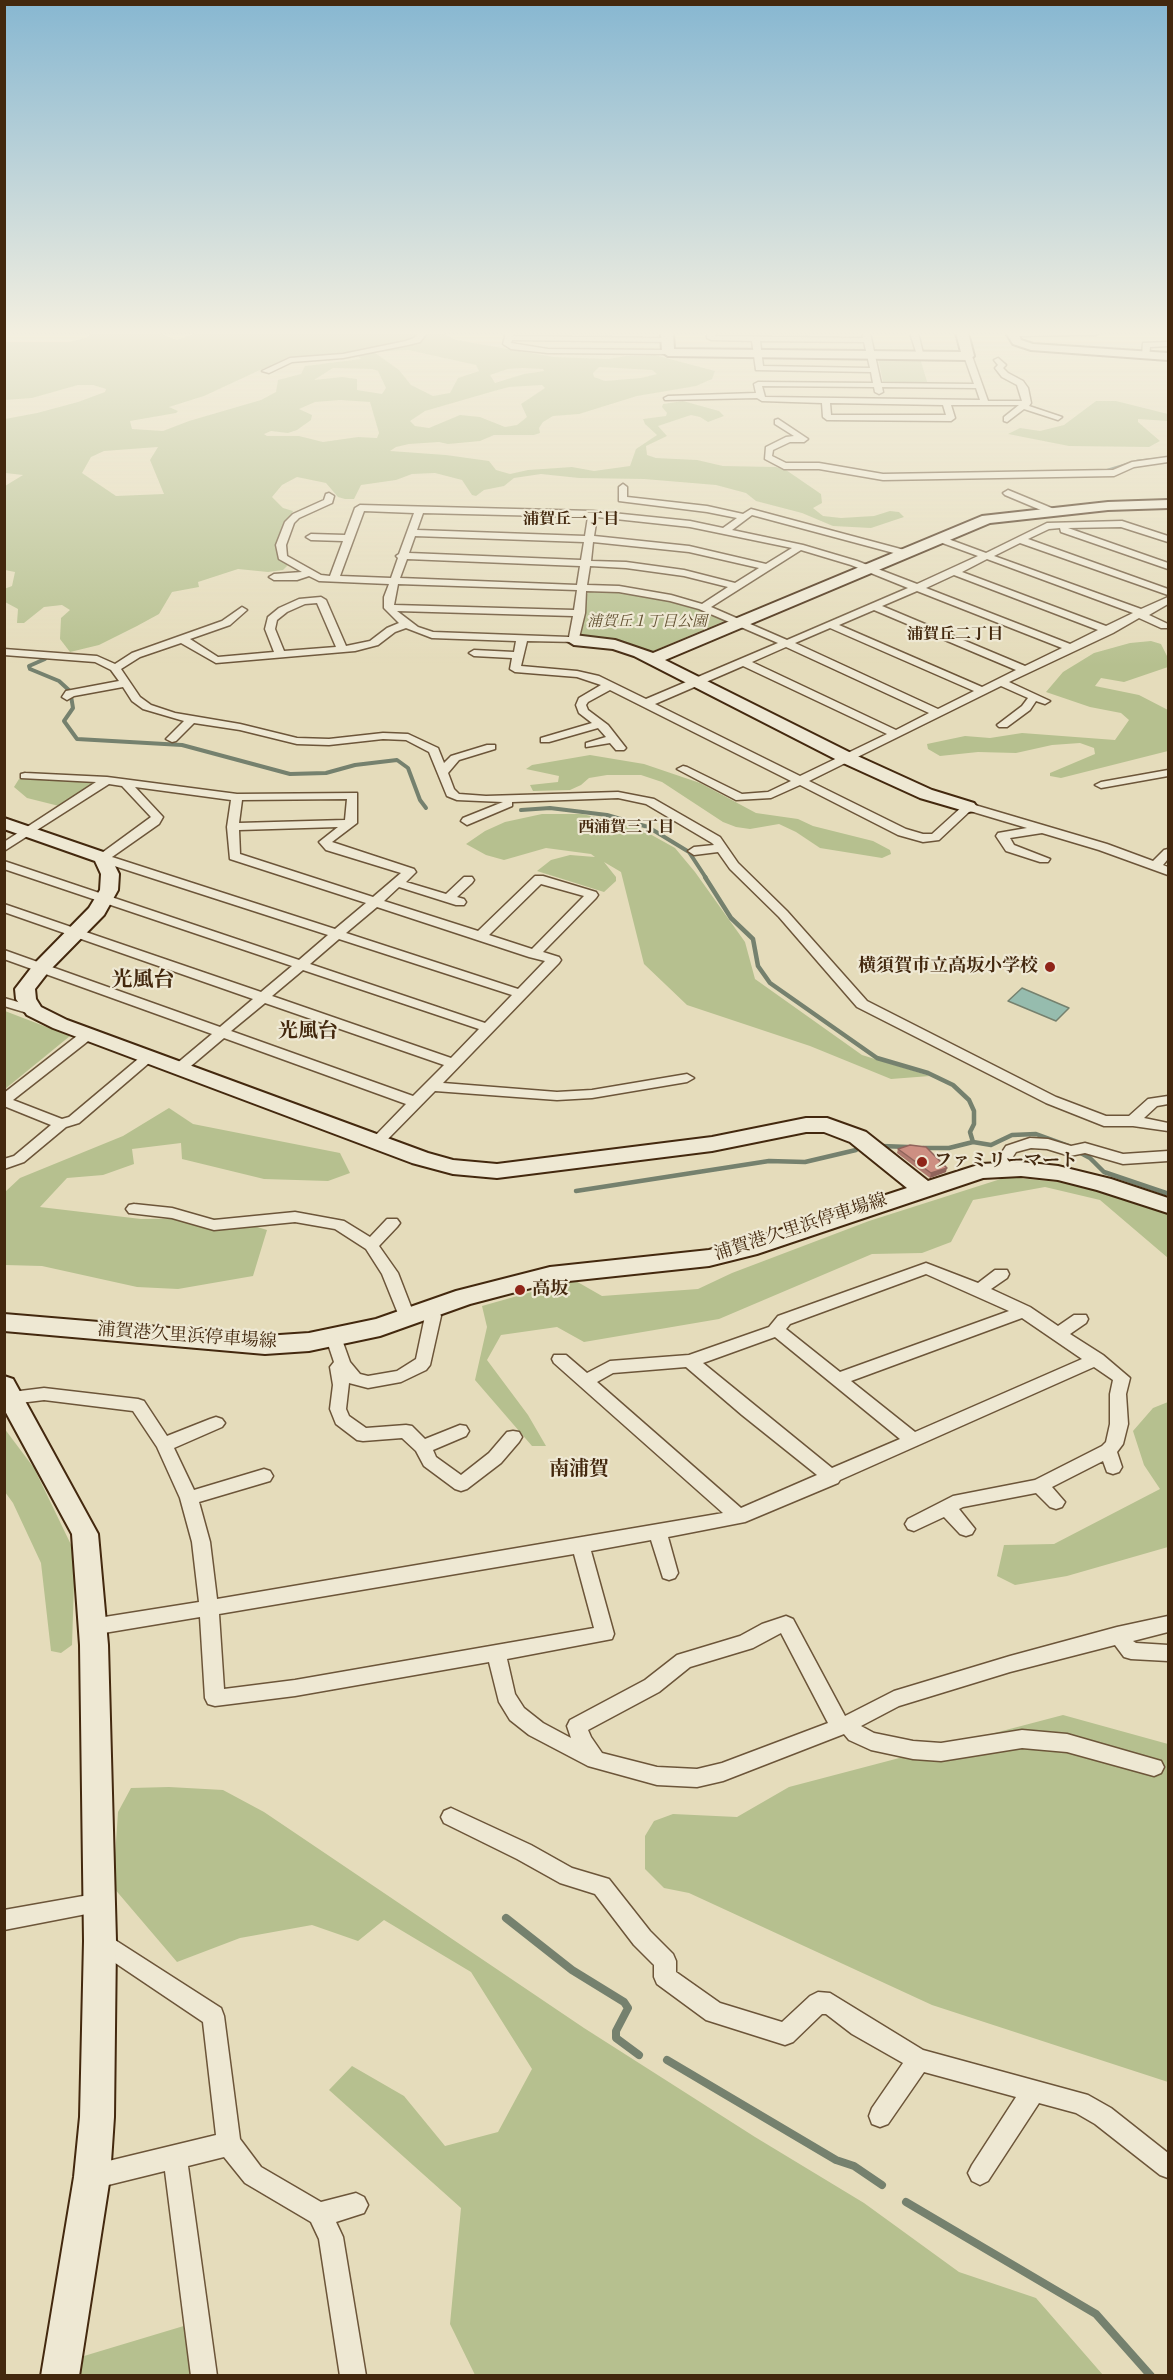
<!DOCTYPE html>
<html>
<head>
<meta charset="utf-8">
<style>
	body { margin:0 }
	#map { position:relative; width:1173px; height:2380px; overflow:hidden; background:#e5dcbb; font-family:"IM FELL Double Pica",serif }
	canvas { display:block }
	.frame { position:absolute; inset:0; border:6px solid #43280e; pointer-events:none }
</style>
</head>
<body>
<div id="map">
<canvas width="1173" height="2380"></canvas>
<div class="frame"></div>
</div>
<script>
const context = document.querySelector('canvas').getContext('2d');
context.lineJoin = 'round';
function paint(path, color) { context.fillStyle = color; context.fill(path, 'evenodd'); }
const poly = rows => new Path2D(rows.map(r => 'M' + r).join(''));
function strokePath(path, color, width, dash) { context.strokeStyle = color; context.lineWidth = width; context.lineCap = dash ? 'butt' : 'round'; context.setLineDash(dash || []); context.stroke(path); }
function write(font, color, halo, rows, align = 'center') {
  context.font = font + ' "IM FELL Double Pica","Noto Serif JP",serif'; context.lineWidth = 4.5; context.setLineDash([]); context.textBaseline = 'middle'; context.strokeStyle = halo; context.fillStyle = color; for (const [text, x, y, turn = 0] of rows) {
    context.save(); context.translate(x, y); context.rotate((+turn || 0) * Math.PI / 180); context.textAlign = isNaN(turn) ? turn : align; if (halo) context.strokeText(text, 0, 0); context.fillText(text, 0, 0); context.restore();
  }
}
paint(poly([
	[92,333,159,333,177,340,196,333,443,333,456,340,554,357,609,359,625,356,655,355,715,371,712,379,696,386,637,396,579,414,553,416,543,422,539,428,540,433,534,435,494,435,480,441,448,444,439,442,409,444,396,447,390,451,446,455,489,461,496,470,510,474,528,470,572,467,594,471,630,466,636,449,657,435,645,424,643,419,666,416,667,413,662,407,663,404,683,401,719,411,724,416,708,422,700,417,691,415,658,426,667,436,646,446,647,455,656,458,697,460,723,466,776,467,786,470,821,494,822,503,813,508,823,516,841,518,874,516,890,511,899,512,904,517,871,528,833,526,802,513,756,501,746,493,716,485,644,479,579,478,541,474,514,478,504,486,484,490,476,496,472,495,462,480,435,473,412,474,396,480,361,485,354,499,345,499,338,497,326,483,297,477,282,485,272,497,283,508,293,511,280,536,277,555,288,565,283,570,268,572,238,569,198,582,199,587,172,592,159,614,137,626,99,645,70,652,60,639,61,618,70,610,62,605,44,607,24,623,17,623,18,609,5,602,4,589,12,586,15,572,5,570,5,486,23,475,5,473,5,419,37,413,78,402,105,392,106,389,93,385,78,385,32,398,5,400,5,342,69,342,86,338],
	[408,350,476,365,479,371,458,378,450,393,433,396,411,385,399,370,374,352],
	[325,354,357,355,361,359,305,366,301,374,278,380,276,392,261,400,189,421,163,431,132,429,130,421,176,413,178,411,169,407,204,396,260,370,294,358],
	[599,367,652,370,657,374,641,378,605,381,594,377,593,373],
	[333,368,372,369,378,371,386,388,382,394,357,390,357,379,342,377,314,380],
	[522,368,543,369,544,371,524,374,495,383,490,375,508,369],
	[542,385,545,388,521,404,527,417,517,425,505,427,480,417,460,415,429,428,415,426,410,421,425,411,494,391,509,387],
	[340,400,370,402,379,433,377,438,358,437,323,442,299,436,267,436,264,434,271,431,288,433,297,430,311,420,312,415,299,409,315,402],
	[158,447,150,460,164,494,116,496,82,473,91,457,104,451],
	[878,358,920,358,928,385,883,382],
	[1096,401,1116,401,1168,414,1168,421,1138,419,1138,422,1160,441,1149,447,1069,446,1008,434,1020,428,1040,431,1064,425],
	[592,590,662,598,727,620,651,652,614,642,581,637,587,594],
	[1151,641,1161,644,1168,658,1168,667,1124,682,1101,678,1095,686,1139,695,1168,710,1168,751,1061,778,1050,776,1050,773,1095,754,1094,748,1080,743,1052,745,1016,753,978,752,940,756,928,749,927,744,965,736,990,738,1022,733,1115,740,1129,720,1121,713,1090,707,1046,692,1063,672,1094,653,1130,643],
	[590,755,644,764,700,783,756,813,798,819,813,826,873,841,890,850,891,854,882,858,820,848,796,832,779,824,750,829,736,827,723,822,662,782,641,775,607,775,589,778,581,785,570,790,533,791,530,785,558,782,559,776,526,769,532,765],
	[19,779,92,780,94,784,59,806,27,798,14,787],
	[542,814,582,814,613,821,641,829,675,848,695,872,745,942,755,979,862,1055,930,1076,891,1079,810,1046,687,1005,644,964,621,872,604,862,616,877,616,881,604,892,537,871,551,860,570,855,595,857,591,854,546,848,504,860,486,855,466,844,485,831,505,822],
	[5,1011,70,1036,5,1089],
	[169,1108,193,1124,340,1153,350,1173,328,1181,264,1179,182,1159,181,1143,132,1149,134,1164,103,1175,67,1178,40,1207,141,1219,228,1218,267,1230,253,1276,178,1289,137,1287,42,1266,5,1265,5,1192,20,1178,123,1136],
	[1007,1177,1069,1183,1168,1213,1168,1258,1100,1200,1045,1187,973,1200,951,1242,922,1253,872,1254,719,1319,584,1342,557,1327,501,1335,487,1360,528,1415,546,1446,532,1446,475,1380,487,1327,482,1306,574,1280,602,1296,698,1289,732,1273,869,1221],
	[1168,1402,1168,1547,1067,1576,1015,1585,997,1576,1004,1545,1054,1544,1160,1489,1144,1465,1133,1431,1153,1408],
	[4,1428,34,1468,75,1553,72,1645,61,1653,51,1651,41,1563,13,1503,5,1492],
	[1063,1715,1168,1744,1168,2082,932,2005,689,1893,664,1888,645,1869,645,1836,654,1821,673,1814,737,1817,789,1787],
	[169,1787,223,1790,264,1812,584,2028,755,2137,864,2203,959,2272,1036,2298,1103,2375,475,2375,450,2324,461,2208,329,2090,352,2066,404,2096,445,2146,498,2132,532,2069,471,1972,384,1920,358,1941,312,1925,240,1938,177,1962,113,1887,118,1812,131,1788],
	[187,2325,193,2375,80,2376,84,2356]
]), '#b6c08f');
const water = poly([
	[1022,988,1069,1008,1056,1021,1008,1001,1022,988]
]);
paint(water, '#96bcae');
strokePath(water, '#75816e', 1.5);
strokePath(poly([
	[1105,471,1138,461,1168,458]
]), '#75816e', 3);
strokePath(poly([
	[45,659,29,666,30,669,59,681,71,692],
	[71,696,73,708,64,721,77,739,182,745,290,774,326,773,355,765,397,760,408,768,420,800,426,808],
	[521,810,550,808,607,815,648,827,689,852,706,878]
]), '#75816e', 4);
strokePath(poly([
	[705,877,731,918,753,939,758,966,770,983,877,1058,928,1073,953,1085,969,1100,974,1111,974,1124,970,1132,973,1142,991,1145,1012,1135,1036,1134,1069,1146],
	[882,1146,908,1147],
	[923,1148,949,1148,973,1142],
	[1077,1151,1090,1158,1104,1172,1166,1193],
	[576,1191,769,1161,805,1162,856,1150]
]), '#75816e', 4.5);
strokePath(poly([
	[506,1918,572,1970,624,2002,628,2008,616,2031,616,2038,639,2055],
	[667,2060,836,2160,854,2166,882,2185],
	[906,2202,1096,2314,1151,2376]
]), '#75816e', 8);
const street = poly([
	[419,333,427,333,420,342,408,345,343,358,292,362,269,373,262,371,290,358,343,354,406,341,414,338,419,333],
	[506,333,514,333,513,336,667,338,671,340,670,342,512,340,511,343,548,349,668,350,672,352,668,354,548,353,511,349,503,344,506,333],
	[707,333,715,333,715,336,863,338,862,333,870,333,881,383,974,384,964,356,968,354,972,356,988,401,1022,401,1017,385,1002,377,995,368,998,365,994,360,998,358,1006,365,1003,368,1008,373,1023,381,1028,388,1031,403,1029,406,1062,417,1058,420,1024,409,1007,422,1004,421,1004,417,1019,405,951,405,955,418,951,421,827,420,823,417,822,403,762,401,757,398,665,400,664,398,668,396,756,393,754,384,758,382,873,383,871,372,756,370,752,341,711,340,707,338,707,333],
	[760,341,864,342,870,368,763,366,760,341],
	[762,386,874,387,875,392,879,394,883,392,882,387,976,388,980,400,765,397,762,386],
	[830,403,943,405,946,415,831,415,830,403],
	[910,333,918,333,924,357,917,355,910,333],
	[1009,333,1100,333,1096,335,1012,336,1009,333],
	[1168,342,1168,346,1150,347,1149,357,1142,355,1143,343,1168,342],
	[778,419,808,439,804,442,790,442,773,450,772,456,786,463,819,463,883,474,1113,470,1132,462,1168,457,1168,462,1134,467,1114,476,883,480,819,469,784,469,765,459,766,447,786,437,794,436,775,424,775,420,778,419],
	[623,484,627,487,627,497,707,506,743,514,751,509,908,551,908,555,905,556,752,515,732,530,803,545,857,561,917,584,978,556,937,541,935,539,940,536,986,553,1047,523,1122,521,1168,536,1168,542,1121,527,1068,528,1168,563,1168,569,1061,532,1060,528,1049,529,1028,539,1168,589,1168,595,1020,543,994,556,1141,609,1168,597,1168,604,1149,615,1168,624,1168,628,1161,628,1139,618,1113,633,1009,682,1050,701,1045,704,1036,701,1030,710,1007,727,999,727,997,725,1022,706,1028,698,1001,686,809,781,906,829,923,834,932,834,964,805,968,803,1107,844,1153,861,1164,850,1168,849,1168,859,1163,865,1168,867,1168,875,1099,850,1042,833,1010,838,1014,845,1050,859,1048,862,1040,862,1006,851,996,836,998,833,1027,828,970,811,939,840,923,842,898,835,800,785,771,798,736,800,677,769,683,766,687,767,742,794,768,792,791,781,610,690,588,702,586,705,588,710,608,725,626,748,624,750,616,750,610,743,586,747,586,743,606,737,598,728,549,742,541,742,541,738,592,723,579,713,576,705,579,698,601,685,577,677,515,672,510,669,512,658,474,656,469,653,474,650,514,652,516,641,432,638,406,628,395,632,378,645,355,651,216,663,181,643,140,657,121,669,140,697,151,705,175,713,240,724,297,738,329,739,383,733,408,734,438,748,444,763,451,756,487,745,495,745,495,749,459,760,448,773,454,789,459,794,486,796,618,792,654,799,720,837,738,863,787,911,867,1001,1056,1097,1106,1116,1129,1116,1148,1099,1168,1096,1168,1104,1157,1106,1144,1118,1168,1123,1168,1131,1133,1126,1104,1126,1046,1103,857,1007,779,917,730,869,718,852,694,855,688,851,694,847,714,845,712,843,646,804,618,798,512,802,512,806,467,825,461,821,463,818,503,802,457,800,447,796,429,752,406,740,383,739,329,745,297,744,240,730,194,723,176,741,172,742,166,739,184,721,143,709,132,701,123,687,74,696,67,700,62,697,66,691,119,681,111,670,95,662,4,655,4,649,97,656,115,664,132,653,222,621,242,607,247,610,230,625,190,639,218,657,274,652,265,629,268,617,279,608,299,599,321,597,326,600,346,646,370,641,387,628,399,623,384,608,384,597,389,584,319,581,309,576,297,580,274,580,269,577,274,574,302,572,279,559,276,545,285,522,293,514,324,500,326,494,329,493,334,496,332,503,299,518,294,523,286,545,287,556,321,575,330,576,343,541,311,540,306,537,311,534,345,535,355,508,360,505,593,511,690,521,723,528,737,518,707,512,619,501,619,487,623,484],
	[364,511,414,513,399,554,396,556,398,558,391,578,340,576,364,511],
	[423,513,588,517,585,536,417,530,423,513],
	[597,517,690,527,792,548,766,564,689,546,594,536,597,517],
	[415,536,584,542,581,560,409,553,415,536],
	[593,542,689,552,759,568,735,583,684,570,626,562,591,561,593,542],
	[801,550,851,565,908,588,787,640,711,607,801,550],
	[407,559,580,566,577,585,400,578,407,559],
	[987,559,1133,613,1106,626,962,572,987,559],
	[590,566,626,568,684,576,728,587,702,604,671,595,619,586,587,585,590,566],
	[954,575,1098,630,1070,644,926,588,954,575],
	[398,584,577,590,574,610,394,605,398,584],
	[586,591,619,592,670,601,699,609,778,643,646,699,599,676,577,671,521,666,527,641,578,642,585,613,586,591],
	[917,591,1062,648,1025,666,882,606,917,591],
	[317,603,336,647,284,651,275,629,277,620,287,612,305,604,317,603],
	[874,610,1016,670,982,687,839,625,874,610],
	[397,611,573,616,569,637,433,632,418,627,397,611],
	[830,628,974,691,938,709,795,643,830,628],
	[786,647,929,713,896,730,752,662,786,647],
	[743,666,887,734,800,776,655,704,743,666],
	[1008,490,1054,509,1056,511,1048,513,1005,495,1003,493,1008,490],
	[1168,770,1168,776,1101,788,1095,785,1101,782,1168,770],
	[25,773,107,777,237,794,357,793,357,823,332,842,414,869,416,872,406,882,446,894,464,877,472,877,474,880,472,883,457,897,464,899,466,902,464,905,456,905,399,887,384,901,478,931,535,876,543,876,596,892,598,895,596,898,543,952,559,957,561,960,559,963,443,1083,557,1092,592,1090,687,1074,694,1078,687,1082,592,1098,557,1100,435,1091,382,1145,377,1147,370,1142,372,1139,406,1104,224,1038,185,1071,175,1071,173,1068,175,1065,212,1034,4,959,4,950,220,1027,253,999,4,912,4,904,261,992,292,966,4,869,4,861,299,960,328,935,99,861,99,855,151,817,122,786,109,784,4,851,4,842,96,782,21,778,21,774,25,773],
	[135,787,231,800,227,827,230,859,366,903,335,929,112,857,159,824,163,817,135,787],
	[347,799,345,820,239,823,242,800,347,799],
	[338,827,319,842,326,850,401,873,373,897,240,854,239,830,338,827],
	[541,884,584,896,532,949,489,935,541,884],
	[377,907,529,957,545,961,518,989,346,933,377,907],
	[339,939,512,995,485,1023,310,964,339,939],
	[303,970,479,1029,451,1058,272,996,303,970],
	[265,1003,444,1065,413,1096,231,1031,265,1003],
	[4,998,39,1008,41,1011,34,1015,4,1006,4,998],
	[87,1031,94,1035,92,1038,13,1100,62,1119,69,1117,144,1054,149,1053,156,1057,79,1123,66,1127,24,1162,4,1169,4,1159,14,1156,51,1125,4,1106,4,1093,82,1032,87,1031],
	[1030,1138,1048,1139,1071,1146,1085,1143,1123,1154,1168,1151,1168,1161,1123,1164,1085,1153,1070,1156,1047,1149,1031,1148,1016,1152,1003,1172,993,1172,991,1169,1006,1146,1030,1138],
	[134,1204,172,1208,214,1220,295,1212,344,1221,370,1237,387,1219,397,1219,400,1223,397,1227,379,1246,398,1273,415,1317,413,1321,401,1321,382,1274,366,1249,335,1229,295,1222,214,1230,172,1218,129,1213,126,1209,129,1205,134,1204],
	[926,1263,978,1283,995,1270,1007,1270,1009,1274,1007,1278,991,1289,1030,1307,1058,1326,1074,1315,1086,1315,1088,1319,1086,1323,1070,1334,1103,1355,1130,1378,1126,1394,1128,1424,1123,1444,1117,1452,1122,1467,1119,1472,1113,1474,1107,1472,1103,1461,1052,1487,1065,1502,1062,1507,1056,1509,1050,1507,1036,1493,963,1507,959,1509,975,1529,972,1534,966,1536,960,1534,944,1517,914,1531,908,1529,905,1524,908,1519,953,1496,1035,1480,1102,1446,1106,1442,1110,1424,1110,1394,1113,1380,1094,1367,840,1480,838,1483,745,1522,668,1537,678,1573,675,1578,669,1580,663,1578,651,1540,591,1551,614,1634,612,1639,507,1659,515,1694,524,1708,543,1723,571,1738,567,1726,570,1720,645,1680,677,1655,740,1636,762,1624,786,1616,793,1619,845,1716,894,1691,1010,1656,1117,1627,1168,1616,1168,1632,1133,1641,1136,1643,1168,1645,1168,1661,1131,1659,1124,1657,1115,1645,1010,1672,899,1706,861,1726,874,1733,913,1741,941,1743,1022,1730,1067,1734,1161,1761,1164,1767,1161,1773,1154,1776,1067,1752,1022,1748,941,1761,913,1759,871,1750,849,1740,844,1734,723,1781,697,1787,657,1785,588,1766,529,1735,510,1720,499,1702,489,1662,295,1696,215,1706,208,1704,205,1698,200,1617,92,1635,85,1632,83,1627,85,1622,92,1619,199,1602,192,1542,180,1498,157,1447,133,1411,44,1400,12,1404,4,1400,6,1394,12,1392,44,1388,138,1399,144,1401,167,1436,210,1419,216,1417,222,1419,225,1423,222,1427,174,1448,194,1490,264,1469,270,1471,273,1476,270,1481,199,1502,210,1542,217,1599,723,1513,554,1363,552,1359,554,1355,566,1355,587,1373,610,1361,689,1355,769,1327,778,1316,926,1263],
	[926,1274,1009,1311,840,1372,786,1329,790,1324,926,1274],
	[1022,1318,1082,1359,915,1432,851,1381,1022,1318],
	[775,1337,900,1439,832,1468,703,1363,775,1337],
	[686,1367,742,1415,817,1475,741,1508,597,1382,613,1373,686,1367],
	[574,1554,594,1628,295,1680,224,1689,219,1614,574,1554],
	[781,1633,828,1723,722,1763,697,1769,657,1767,602,1753,591,1737,588,1730,659,1692,690,1667,753,1648,781,1633],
	[430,1302,436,1304,441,1316,430,1365,426,1370,401,1382,368,1388,349,1383,346,1409,349,1416,366,1428,406,1425,412,1426,425,1439,460,1425,466,1426,469,1431,466,1436,433,1450,436,1457,461,1475,489,1453,507,1432,513,1431,519,1432,522,1437,519,1442,501,1463,467,1489,461,1491,455,1489,424,1466,416,1451,402,1438,363,1441,357,1440,336,1424,330,1409,333,1385,330,1367,334,1362,326,1338,328,1334,340,1334,350,1362,360,1374,368,1376,397,1371,416,1359,425,1316,422,1308,424,1304,430,1302],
	[451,1808,531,1845,572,1868,609,1879,650,1931,673,1954,676,1961,676,1972,720,2003,782,2022,810,1996,818,1992,830,1993,923,2050,1088,2095,1111,2108,1168,2153,1168,2178,1160,2175,1095,2124,1076,2113,1039,2103,988,2181,980,2185,972,2181,968,2173,972,2165,1016,2097,924,2072,888,2124,880,2127,872,2124,869,2116,872,2108,903,2063,852,2034,826,2014,822,2014,793,2042,785,2045,706,2020,657,1984,654,1977,654,1965,634,1945,595,1894,560,1883,517,1859,444,1823,441,1817,444,1811,451,1808],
	[100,1893,107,1896,111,1903,107,1910,4,1930,4,1910,100,1893],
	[101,1931,221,2008,224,2016,240,2139,261,2167,321,2202,356,2193,364,2197,368,2205,364,2213,336,2222,343,2237,366,2376,340,2376,319,2239,311,2222,245,2183,224,2157,188,2166,217,2376,191,2376,165,2171,92,2189,84,2185,80,2177,84,2169,92,2165,216,2135,203,2022,93,1948,90,1941,93,1934,101,1931]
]);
const secondary = poly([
	[661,333,673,333,674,349,961,352,956,333,968,333,974,356,968,360,668,356,662,352,661,333],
	[1006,333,1018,333,1021,340,1033,344,1168,353,1168,360,1031,350,1013,344,1006,333],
	[1168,500,1168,508,1108,510,990,523,665,660,853,754,932,790,974,803,977,807,974,811,968,812,920,798,841,762,634,656,613,649,574,645,566,640,574,635,615,640,653,653,982,516,1108,502,1168,500],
	[4,818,109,854,119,874,118,890,104,915,49,971,35,989,36,999,41,1007,67,1020,428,1153,453,1160,497,1164,712,1137,806,1118,827,1118,866,1132,928,1181,981,1164,1021,1162,1058,1166,1111,1179,1168,1198,1168,1213,1097,1190,1058,1180,1021,1176,983,1178,757,1254,709,1266,550,1283,470,1304,380,1336,309,1351,265,1354,4,1331,4,1314,265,1336,309,1333,376,1319,456,1291,550,1267,709,1250,752,1239,907,1188,850,1142,824,1132,806,1132,712,1151,497,1178,453,1174,412,1163,53,1028,27,1015,16,999,15,989,35,963,89,908,100,890,101,874,95,861,4,829,4,818],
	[4,1376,13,1379,98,1534,108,1645,116,1941,114,2117,110,2177,79,2376,41,2376,74,2177,80,2117,84,1941,80,1645,72,1534,4,1409,4,1376]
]);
strokePath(street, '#6c5539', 3);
strokePath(secondary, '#43280e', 4);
paint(street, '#eee8d3');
paint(secondary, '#eee8d3');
paint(poly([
	[898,1149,946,1172,930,1178,897,1153]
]), '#b07b70');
paint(poly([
	[947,1168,946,1172,930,1178,931,1173]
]), '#90645b');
const building = poly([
	[910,1145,926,1147,947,1168,931,1173,898,1149,910,1145]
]);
paint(building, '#cd8f82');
strokePath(building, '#90645b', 1.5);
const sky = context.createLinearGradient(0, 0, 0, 666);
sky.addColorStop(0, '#87b7d1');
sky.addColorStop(0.5, '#f3efe0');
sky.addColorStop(1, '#f3efe000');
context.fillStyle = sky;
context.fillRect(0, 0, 1173, 666);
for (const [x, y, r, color] of [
	[1050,967,6,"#8f2418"],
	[922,1162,6,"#8f2418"],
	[520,1290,6,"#8f2418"]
]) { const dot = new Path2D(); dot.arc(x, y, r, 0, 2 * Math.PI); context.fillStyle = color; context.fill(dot); strokePath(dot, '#eee8d3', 2); }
write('italic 15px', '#604e2e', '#eee8d3', [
	["浦賀丘１丁目公園",647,623]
]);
write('bold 16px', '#43280e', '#eee8d3', [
	["浦賀丘一丁目",571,521],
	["浦賀丘二丁目",955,636],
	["西浦賀三丁目",626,829]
]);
write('bold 18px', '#43280e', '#eee8d3', [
	["横須賀市立高坂小学校",1038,967,"right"],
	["ファミリーマート",934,1162],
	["高坂",532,1290]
], 'left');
write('18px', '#43280e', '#eee8d3', [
	["浦賀港久里浜停車場線",801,1228,-18],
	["浦賀港久里浜停車場線",187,1337,4]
]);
write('bold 20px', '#43280e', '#eee8d3', [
	["光風台",308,1033],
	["南浦賀",579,1471]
]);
write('bold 21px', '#43280e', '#eee8d3', [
	["光風台",143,981]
]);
</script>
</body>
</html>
